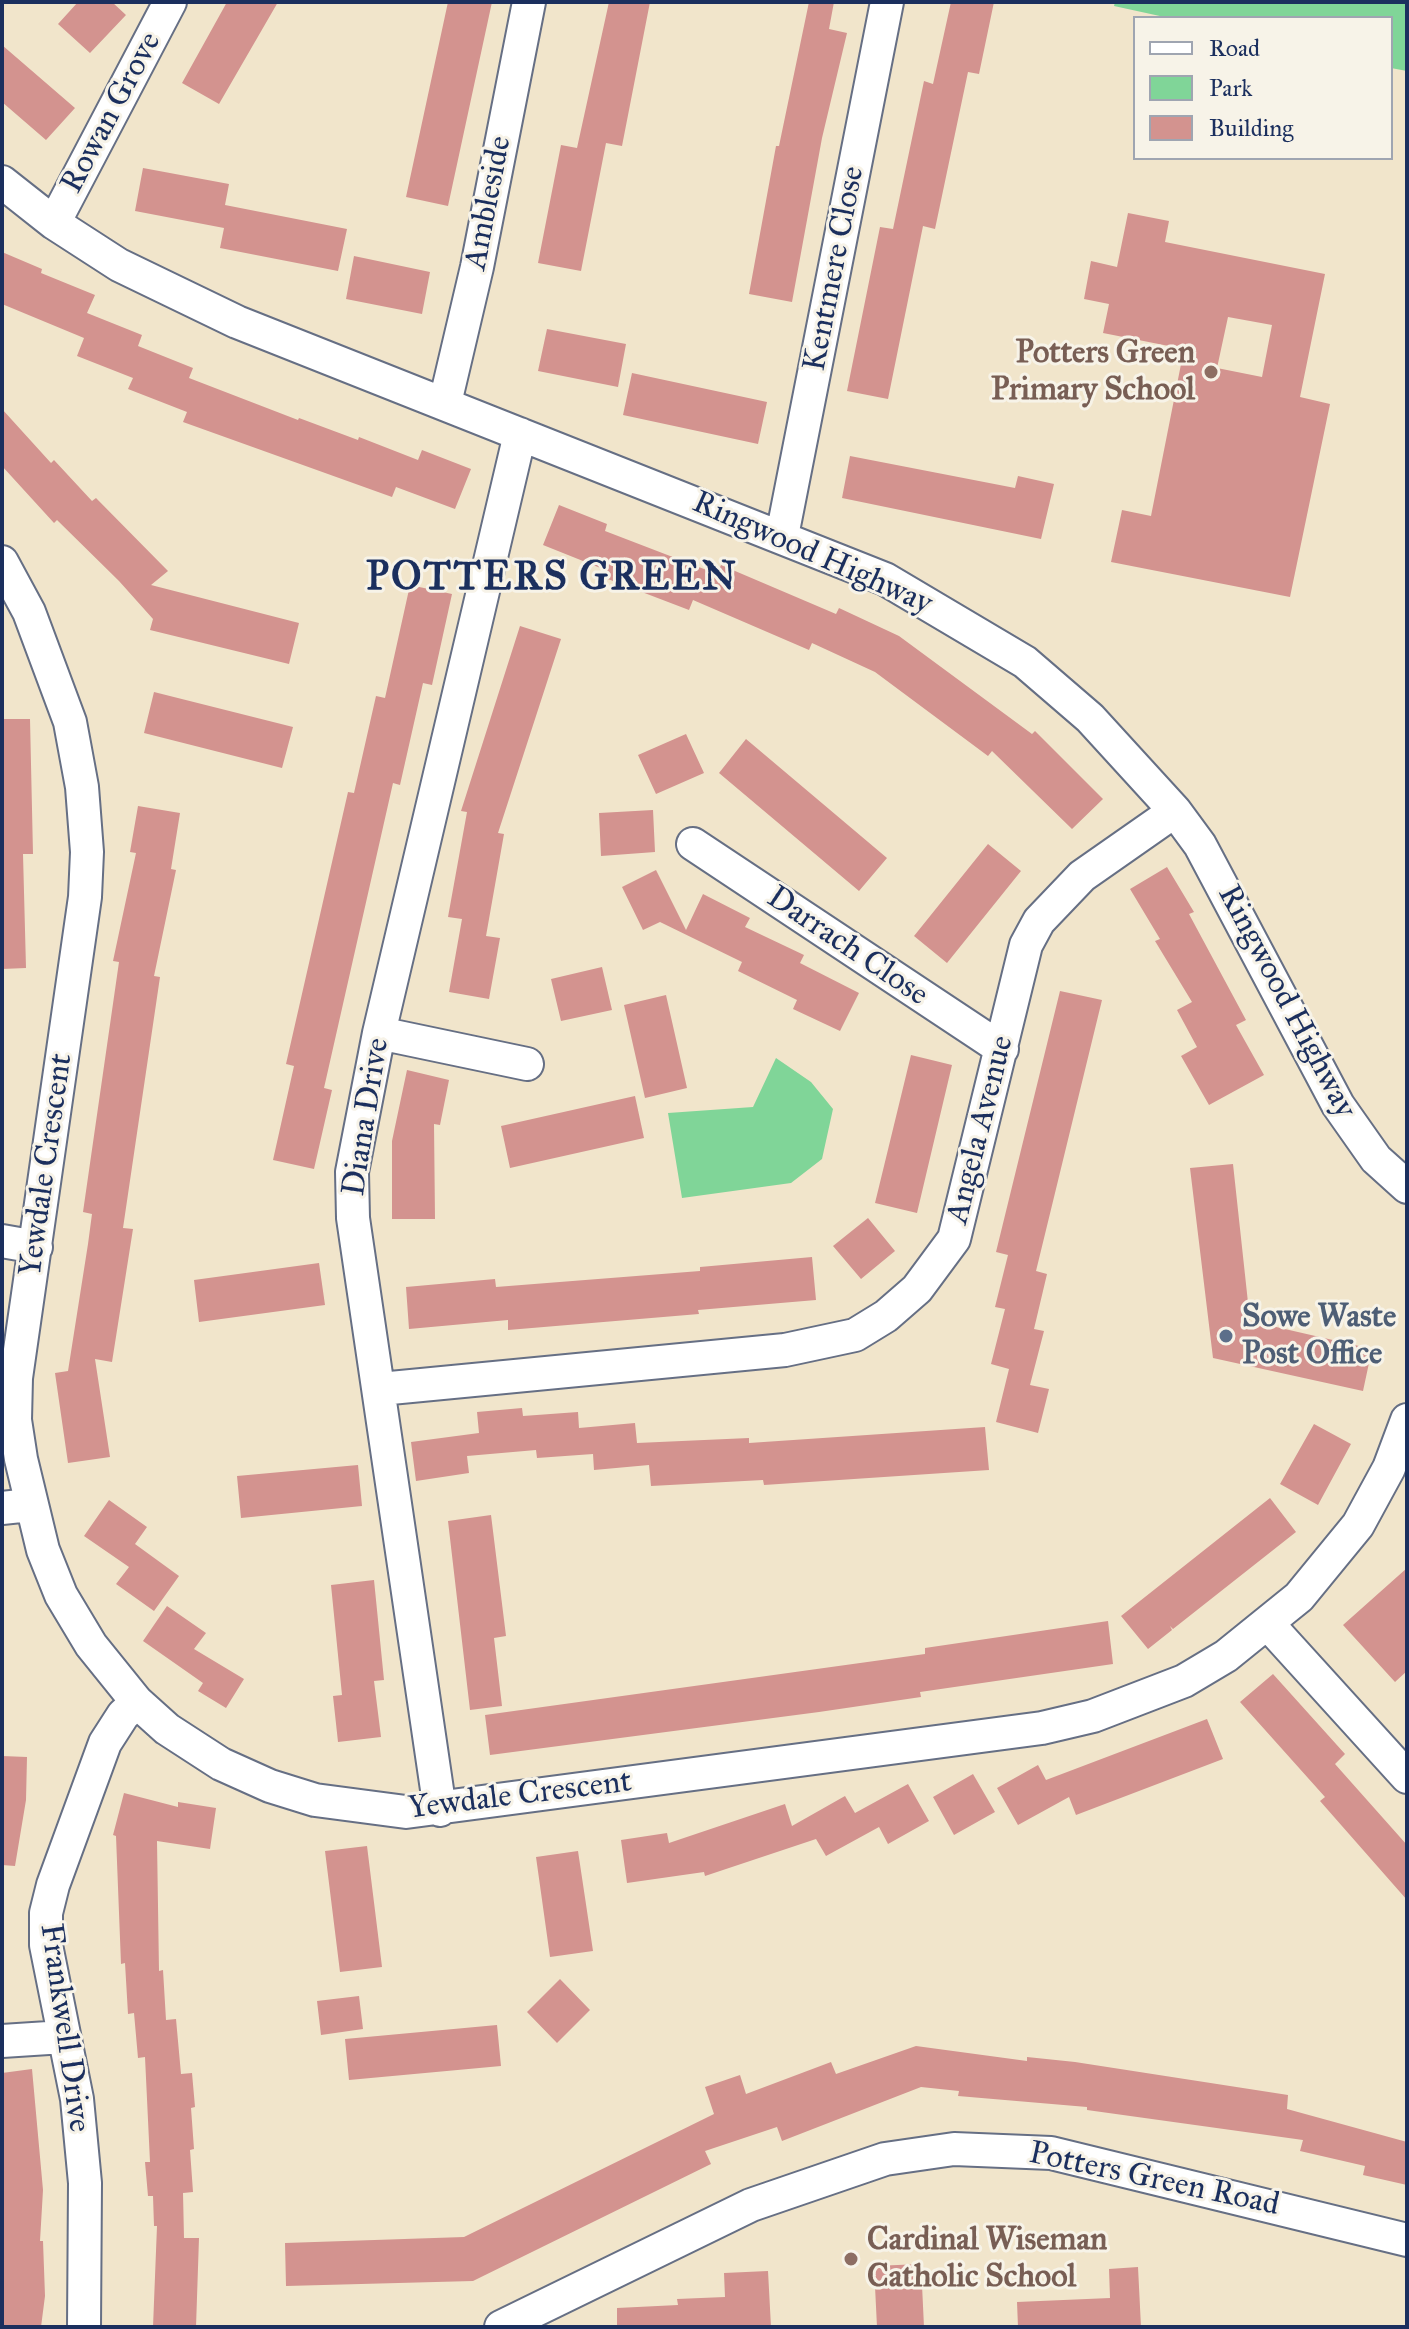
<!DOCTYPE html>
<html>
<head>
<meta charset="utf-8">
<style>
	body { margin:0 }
	#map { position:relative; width:1409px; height:2329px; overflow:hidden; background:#f1e5cb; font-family:"IM FELL Great Primer",serif }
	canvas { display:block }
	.frame { position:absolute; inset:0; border:4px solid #1b2f5e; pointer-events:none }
	.legend { position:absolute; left:1133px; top:16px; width:260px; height:144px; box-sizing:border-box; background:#f7f3e8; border:2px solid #9fa5b1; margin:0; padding:10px 14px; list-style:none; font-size:24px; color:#1b2f5e }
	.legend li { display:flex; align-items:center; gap:16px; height:40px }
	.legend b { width:40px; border:2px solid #9fa5b1 }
</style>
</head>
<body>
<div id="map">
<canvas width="1409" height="2329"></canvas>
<div class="frame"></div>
<ul class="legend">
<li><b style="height:10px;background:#fff"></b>Road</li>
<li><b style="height:22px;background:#80d598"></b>Park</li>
<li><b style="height:22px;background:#d3938f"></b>Building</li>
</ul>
</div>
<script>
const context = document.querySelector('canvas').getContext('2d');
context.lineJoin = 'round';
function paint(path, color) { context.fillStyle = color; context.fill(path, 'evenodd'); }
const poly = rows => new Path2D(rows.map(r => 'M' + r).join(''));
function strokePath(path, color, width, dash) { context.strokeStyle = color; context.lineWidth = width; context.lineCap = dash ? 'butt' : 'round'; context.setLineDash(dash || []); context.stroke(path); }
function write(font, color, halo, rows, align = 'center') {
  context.font = font + ' "IM FELL Great Primer",serif'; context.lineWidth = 6; context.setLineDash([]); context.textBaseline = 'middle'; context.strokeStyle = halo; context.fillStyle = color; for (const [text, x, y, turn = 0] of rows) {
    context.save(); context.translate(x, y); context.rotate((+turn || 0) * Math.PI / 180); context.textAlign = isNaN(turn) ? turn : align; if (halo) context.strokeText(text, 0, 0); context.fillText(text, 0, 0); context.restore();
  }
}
paint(poly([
	[1115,2,1407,2,1407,71,1391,68,1391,18,1169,18,1114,6],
	[776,1058,811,1082,833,1109,822,1159,791,1183,682,1198,668,1113,753,1107]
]), '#80d598');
paint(poly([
	[78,2,112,2,126,15,90,53,58,24],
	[227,2,278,2,219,104,182,83],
	[448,2,492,2,448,206,406,197],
	[609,2,650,2,622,146,606,143,581,271,538,263,561,145,577,148],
	[809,2,834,2,829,29,847,33,822,138,792,302,749,294,776,146,779,146],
	[951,2,994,2,979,74,968,72,935,229,923,226,888,399,847,391,880,227,893,229,924,81,933,84],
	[2,45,75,108,46,140,2,102],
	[143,168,229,184,225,205,347,229,338,271,220,248,224,228,135,211],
	[1128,213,1169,221,1165,242,1325,274,1300,397,1330,404,1290,597,1111,562,1122,510,1151,516,1184,349,1103,333,1109,304,1084,299,1091,261,1117,267],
	[1228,317,1272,325,1262,377,1217,368],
	[2,252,42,269,41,273,95,295,87,313,142,335,138,346,193,368,189,378,298,420,299,418,358,440,359,437,418,460,422,450,471,469,455,509,396,487,392,497,183,422,187,412,128,389,133,378,77,356,84,338,2,304],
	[354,256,430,272,422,314,346,299],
	[547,329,626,344,618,387,538,371],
	[632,373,767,402,758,444,623,415],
	[2,409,51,463,54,460,92,501,96,498,168,571,151,585,299,623,289,664,150,630,153,619,119,581,57,520,54,523,2,466],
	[850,456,1015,488,1018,476,1054,484,1041,539,842,498],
	[559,505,607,524,605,531,717,574,721,565,836,614,839,608,899,636,1032,734,1035,731,1103,799,1072,829,992,751,988,756,875,672,812,643,809,650,693,600,689,610,600,576,603,569,543,545],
	[410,585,452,594,432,685,423,683,400,785,393,783,324,1088,332,1090,314,1169,273,1160,294,1066,286,1064,348,792,354,793,376,696,385,698],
	[520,626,561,639,498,833,504,834,486,936,500,938,489,999,449,992,462,919,448,917,467,812,461,811],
	[154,692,293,727,282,768,144,733],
	[2,719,30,719,33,854,23,854,26,968,2,969],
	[686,734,704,773,656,794,638,755],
	[746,739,887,858,859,891,719,773],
	[138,806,180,813,171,869,176,870,154,976,160,977,123,1228,133,1229,112,1362,95,1359,110,1457,68,1463,55,1373,68,1371,88,1244,92,1214,83,1212,119,962,113,961,136,853,130,852],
	[653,810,655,852,601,856,599,813],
	[988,844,1021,871,947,963,914,936],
	[1167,867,1194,912,1189,914,1246,1020,1236,1025,1264,1075,1209,1105,1181,1056,1197,1047,1177,1010,1192,1002,1155,941,1160,939,1130,889],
	[656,870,686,930,703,894,750,918,745,927,804,955,800,963,859,993,840,1031,793,1009,797,1000,738,971,742,962,660,922,643,930,622,887],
	[602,967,612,1010,561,1021,551,979],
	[1060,991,1102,1000,1036,1271,1047,1274,1034,1329,1044,1331,1030,1385,1049,1389,1038,1433,996,1422,1009,1369,991,1364,1005,1309,995,1307,1008,1255,996,1252],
	[666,995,687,1088,645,1098,624,1005],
	[911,1055,952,1065,917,1213,875,1203],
	[407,1070,449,1080,440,1125,434,1124,435,1219,392,1219,392,1141],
	[635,1096,644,1138,510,1168,501,1126],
	[1233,1164,1250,1321,1372,1349,1363,1391,1213,1358,1190,1168],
	[868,1218,895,1251,861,1279,833,1246],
	[812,1257,816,1300,698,1310,699,1314,508,1330,508,1320,409,1329,406,1287,495,1279,496,1287,700,1271,700,1267],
	[319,1263,325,1305,199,1322,194,1280],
	[522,1408,523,1416,578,1412,579,1428,635,1423,637,1443,749,1438,749,1443,985,1427,989,1470,764,1485,763,1480,651,1486,649,1465,594,1470,593,1454,537,1458,536,1450,467,1456,469,1473,416,1481,411,1442,479,1433,477,1412],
	[1314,1424,1351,1444,1318,1505,1280,1484],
	[358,1465,362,1506,241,1518,237,1476],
	[1270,1498,1296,1532,1173,1629,1170,1626,1172,1630,1148,1649,1121,1616],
	[109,1500,147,1527,135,1544,179,1576,154,1611,116,1584,129,1567,84,1536],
	[491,1515,506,1636,494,1638,502,1706,470,1710,448,1521],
	[1407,1568,1407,1671,1395,1682,1343,1625],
	[374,1580,384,1680,374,1681,381,1737,338,1742,333,1696,342,1695,331,1585],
	[167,1606,206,1633,194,1649,244,1679,226,1708,198,1691,203,1683,143,1641],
	[1108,1621,1113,1664,920,1692,921,1697,819,1712,490,1755,485,1715,925,1654,925,1648],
	[1273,1674,1345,1754,1335,1764,1407,1845,1407,1900,1320,1801,1325,1797,1240,1702],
	[1207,1719,1223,1759,1076,1815,1069,1797,1018,1825,997,1788,1038,1765,1046,1780],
	[2,1756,27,1757,26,1800,15,1866,2,1865],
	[973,1774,995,1812,954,1835,933,1797],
	[908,1784,929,1821,888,1844,879,1827,826,1856,816,1839,705,1876,704,1872,627,1883,621,1840,667,1833,669,1843,785,1804,792,1826,845,1796,855,1813],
	[124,1793,178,1807,178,1802,216,1808,210,1849,157,1841,159,1971,163,1970,166,2020,176,2019,181,2074,192,2073,195,2107,191,2108,194,2149,190,2150,193,2192,183,2193,184,2238,199,2238,196,2327,153,2327,157,2226,154,2226,153,2196,148,2196,145,2162,150,2162,145,2057,138,2058,134,2013,128,2014,125,1963,121,1964,116,1836,113,1835],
	[367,1846,382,1967,340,1972,325,1851],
	[578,1851,593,1951,550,1957,536,1857],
	[560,1979,590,2010,557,2043,527,2012],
	[359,1996,363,2029,321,2035,317,2001],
	[497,2025,501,2066,349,2080,345,2039],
	[916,2046,1027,2061,1027,2057,1075,2062,1288,2095,1287,2109,1407,2142,1407,2185,1363,2175,1365,2166,1300,2151,1303,2140,1087,2110,1087,2107,958,2096,959,2091,921,2087,782,2141,777,2127,705,2151,711,2164,473,2281,286,2286,285,2243,464,2237,714,2114,705,2087,740,2075,746,2094,831,2062,836,2074],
	[32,2069,43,2190,40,2241,43,2241,45,2296,41,2327,2,2327,2,2073],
	[921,2264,924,2327,877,2327,874,2266],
	[1138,2267,1141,2327,1018,2327,1017,2302,1110,2298,1109,2269],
	[768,2271,771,2327,617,2327,617,2308,678,2305,677,2299,725,2297,724,2273]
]), '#d3938f');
const minor = poly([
	[2,182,54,223,119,265,237,322,885,579,1025,662,1090,718,1175,811,1200,845,1338,1105,1376,1159,1407,1187],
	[54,223,170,2],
	[445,403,477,267,529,2],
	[782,536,887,2],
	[2,562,29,612,70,722,82,787,87,852,85,897,16,1378,15,1420,21,1459,43,1550,61,1595,91,1645,137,1702,167,1729,221,1764,270,1786,315,1800,406,1812,1042,1728,1093,1716,1184,1681,1226,1656,1299,1597,1358,1525,1389,1468,1407,1420],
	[693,844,1002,1049],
	[379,1033,527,1064],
	[2,1241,36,1247],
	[380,1389,785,1350,855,1335,886,1316,917,1289,954,1239,1026,945,1039,921,1082,876,1175,811],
	[2,1508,30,1505],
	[1268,1624,1407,1777],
	[440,1810,353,1218,352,1172,379,1033,520,434],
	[2,2041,64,2037],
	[84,2327,85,2183,77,2099,46,1945,46,1913,53,1885,105,1743,123,1715,137,1702],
	[501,2327,751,2205,885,2159,954,2149,1051,2153,1407,2240]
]);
strokePath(minor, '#666f84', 36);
strokePath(minor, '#fff', 32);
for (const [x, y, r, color] of [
	[1211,372,8,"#8d6e63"],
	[1226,1336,8,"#5c6f8a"],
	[851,2259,8,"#8d6e63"]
]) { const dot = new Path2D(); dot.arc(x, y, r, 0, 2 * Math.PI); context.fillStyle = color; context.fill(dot); strokePath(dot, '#f7f3e8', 3); }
write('32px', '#1b2f5e', '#f7f3e8', [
	["Rowan Grove",112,113,-62],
	["Ambleside",489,203,-79],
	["Kentmere Close",835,269,-79],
	["Ringwood Highway",812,554,24],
	["Darrach Close",847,947,34],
	["Ringwood Highway",1286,1002,62],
	["Diana Drive",367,1117,-81],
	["Angela Avenue",981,1130,-76],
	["Yewdale Crescent",47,1165,-82],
	["Yewdale Crescent",520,1796,-7],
	["Frankwell Drive",64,2028,82],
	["Potters Green Road",1154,2180,12]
]);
write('bold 32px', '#785e54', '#f7f3e8', [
	["Potters Green",1195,354],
	["Primary School",1195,391],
	["Cardinal Wiseman",867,2241,"left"],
	["Catholic School",867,2278,"left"]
], 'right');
write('bold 32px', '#4e5e75', '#f7f3e8', [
	["Sowe Waste",1242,1318],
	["Post Office",1242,1355]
], 'left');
context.letterSpacing = '2px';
write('bold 40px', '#1b2f5e', '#f7f3e8', [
	["POTTERS GREEN",552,579]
]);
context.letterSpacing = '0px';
</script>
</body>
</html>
